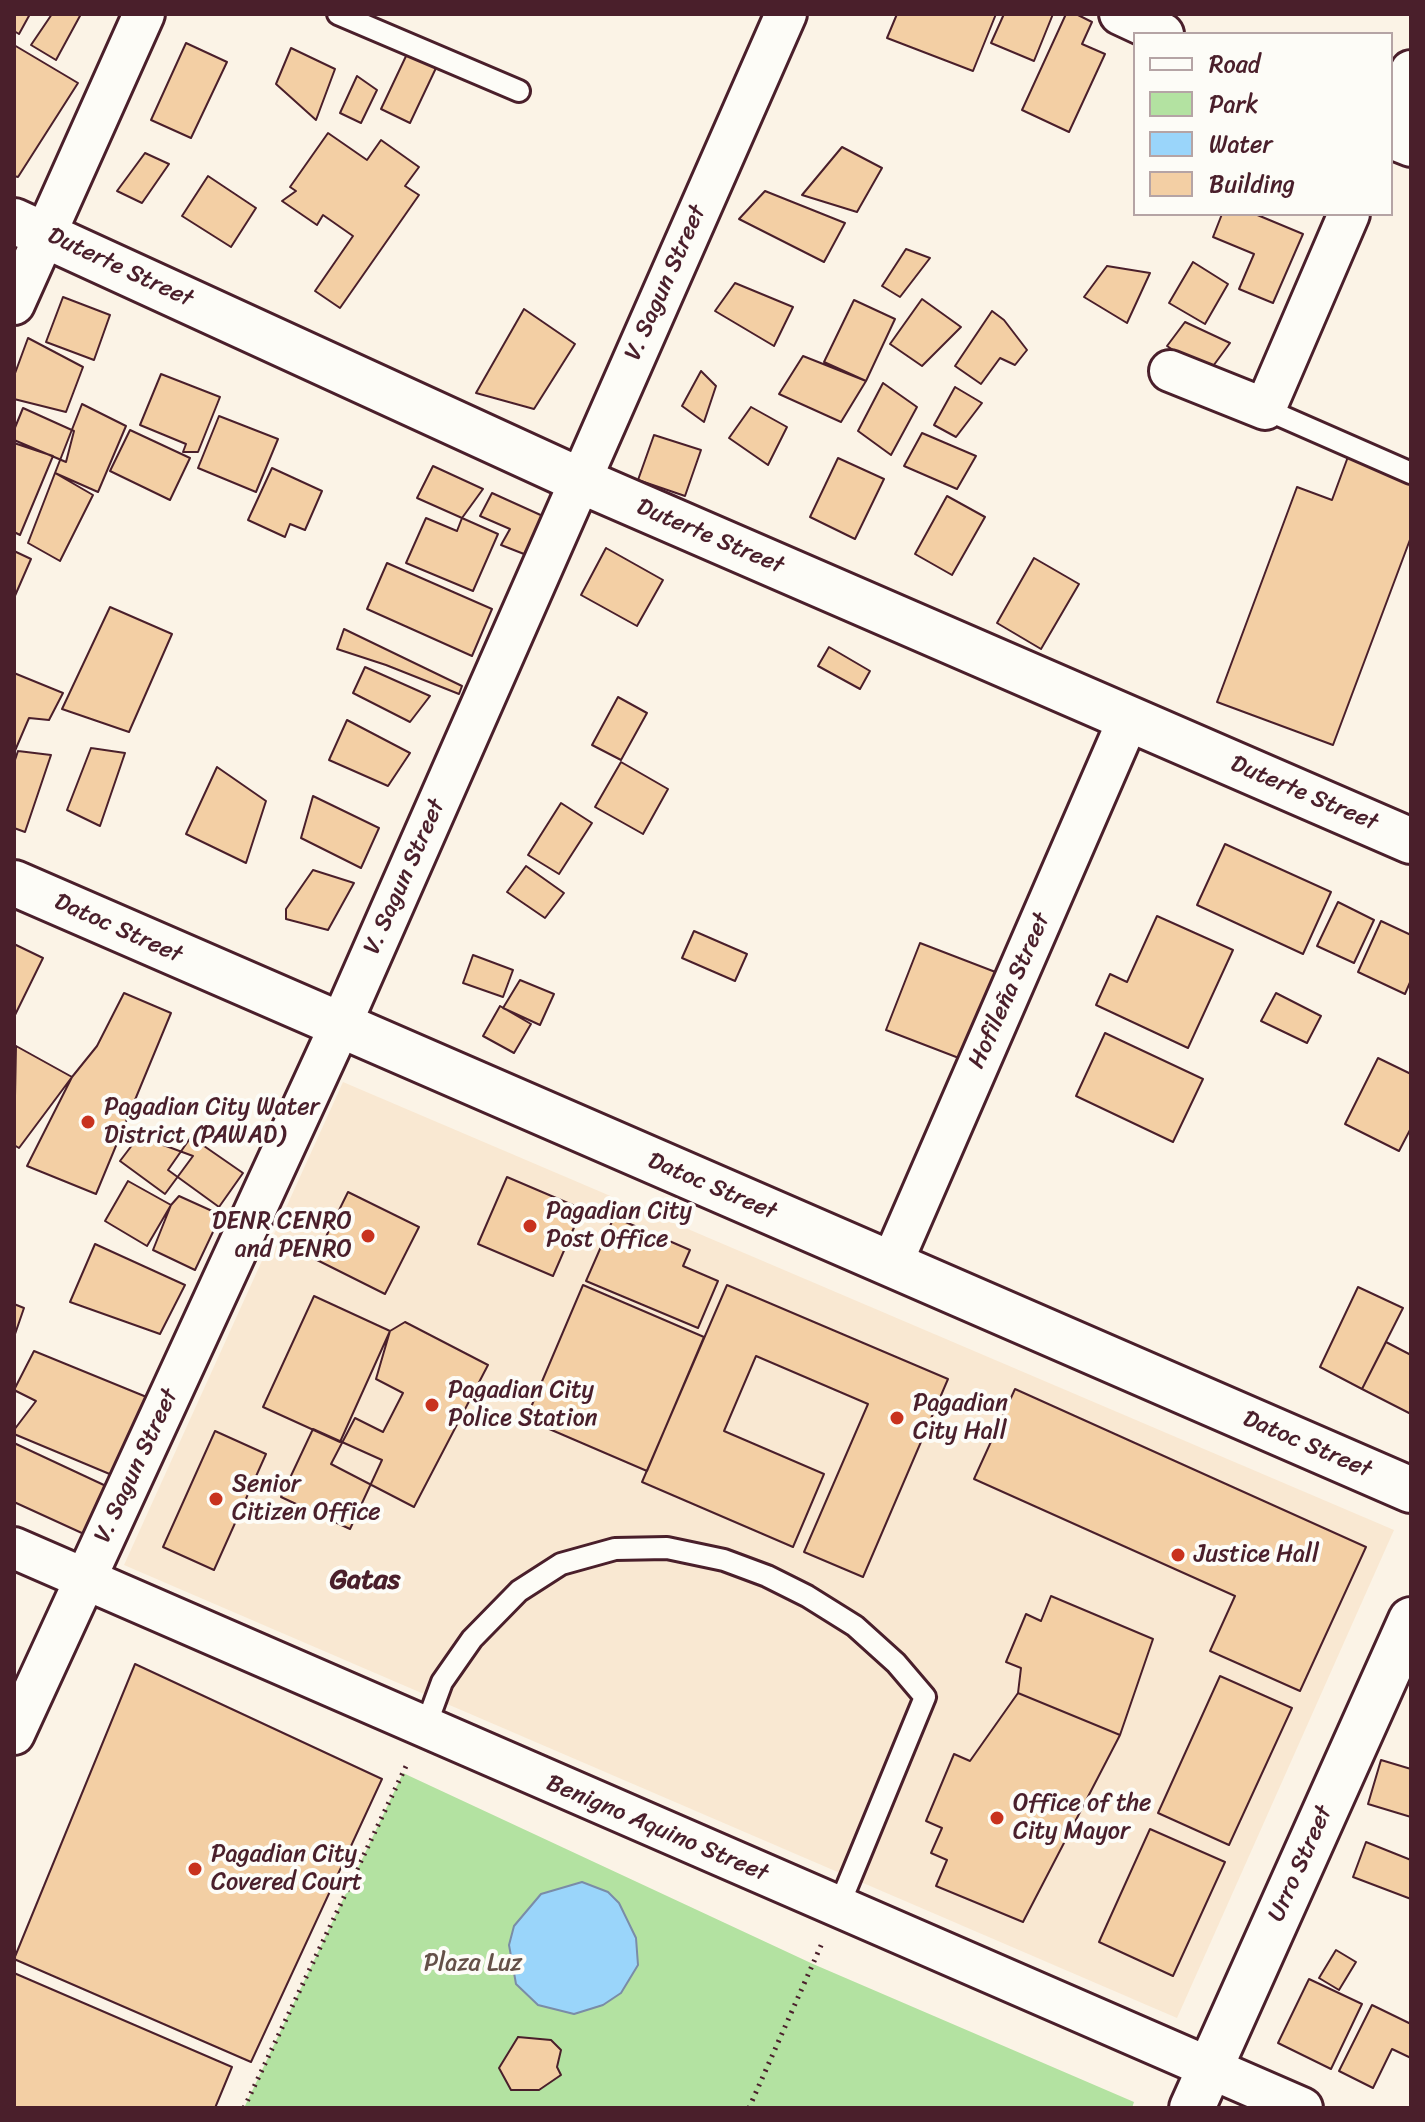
<!DOCTYPE html>
<html>
<head>
<meta charset="utf-8">
<style>
	body { margin:0 }
	#map { position:relative; width:1425px; height:2122px; overflow:hidden; background:#fbf3e6; font-family:Sriracha,sans-serif }
	canvas { display:block }
	.frame { position:absolute; inset:0; border:16px solid #4a1f2b; pointer-events:none }
	.legend { position:absolute; left:1133px; top:32px; width:260px; height:184px; box-sizing:border-box; background:#fdfcf7; border:2px solid #b5a4a5; margin:0; padding:10px 14px; list-style:none; font-size:24px; color:#4a1f2b }
	.legend li { display:flex; align-items:center; gap:16px; height:40px }
	.legend b { width:40px; border:2px solid #b5a4a5 }
</style>
</head>
<body>
<div id="map">
<canvas width="1425" height="2122"></canvas>
<div class="frame"></div>
<ul class="legend">
<li><b style="height:10px;background:#fdfcf7"></b>Road</li>
<li><b style="height:22px;background:#b3e2a1"></b>Park</li>
<li><b style="height:22px;background:#9ad5fa"></b>Water</li>
<li><b style="height:22px;background:#f3cfa4"></b>Building</li>
</ul>
</div>
<script>
const context = document.querySelector('canvas').getContext('2d');
context.lineJoin = 'round';
function paint(path, color) { context.fillStyle = color; context.fill(path, 'evenodd'); }
const poly = rows => new Path2D(rows.map(r => 'M' + r).join(''));
function strokePath(path, color, width, dash) { context.strokeStyle = color; context.lineWidth = width; context.lineCap = dash ? 'butt' : 'round'; context.setLineDash(dash || []); context.stroke(path); }
function write(font, color, halo, rows, align = 'center') {
  context.font = font + ' Sriracha,sans-serif'; context.lineWidth = 8; context.setLineDash([]); context.textBaseline = 'middle'; context.strokeStyle = halo; context.fillStyle = color; for (const [text, x, y, turn = 0] of rows) {
    context.save(); context.translate(x, y); context.rotate((+turn || 0) * Math.PI / 180); context.textAlign = isNaN(turn) ? turn : align; if (halo) context.strokeText(text, 0, 0); context.fillText(text, 0, 0); context.restore();
  }
}
paint(poly([
	[343,1082,1394,1530,1177,2018,124,1565]
]), '#f9e8d2');
paint(poly([
	[403,1773,813,1964,1134,2102,1132,2108,244,2108]
]), '#b3e2a1');
const water = poly([
	[582,1882,608,1892,619,1903,636,1938,638,1965,621,1993,603,2005,574,2014,538,2005,516,1984,509,1945,514,1926,541,1894,582,1882]
]);
paint(water, '#9ad5fa');
strokePath(water, '#7a8ca7', 2);
const building = poly([
	[14,14,30,14,19,34,14,31,14,14],
	[52,14,81,14,56,60,31,45,52,14],
	[897,14,996,14,973,71,887,38,897,14],
	[1004,14,1053,14,1034,61,991,43,1004,14],
	[1066,14,1076,14,1092,22,1082,44,1105,54,1069,132,1022,110,1066,14],
	[186,43,227,62,191,138,151,120,186,43],
	[14,45,78,83,18,177,14,176,14,45],
	[291,48,335,69,316,120,276,84,291,48],
	[407,54,436,68,410,123,381,109,407,54],
	[357,76,377,90,361,123,340,113,357,76],
	[328,133,367,160,381,140,419,167,405,186,419,195,340,308,315,291,353,236,323,215,317,225,282,201,296,191,290,187,328,133],
	[842,147,882,168,857,212,802,195,842,147],
	[145,153,169,164,142,203,117,191,145,153],
	[208,176,256,208,231,247,182,216,208,176],
	[765,191,845,223,824,262,739,219,765,191],
	[1222,214,1255,214,1303,234,1273,303,1239,289,1254,254,1213,237,1222,214],
	[906,249,930,258,900,297,882,286,906,249],
	[1193,262,1228,284,1205,324,1169,303,1193,262],
	[1107,266,1150,273,1127,323,1084,297,1107,266],
	[735,283,793,307,774,346,715,311,735,283],
	[63,297,110,315,94,360,46,342,63,297],
	[922,299,961,327,922,366,890,344,922,299],
	[854,300,895,319,866,381,824,362,854,300],
	[524,309,575,344,534,409,476,393,524,309],
	[992,311,1004,320,1027,350,1015,365,1000,358,981,384,955,366,992,311],
	[1185,322,1230,343,1208,373,1167,346,1185,322],
	[28,338,83,367,66,412,14,399,14,376,28,338],
	[803,356,866,381,841,422,779,394,803,356],
	[701,371,716,386,704,422,682,406,701,371],
	[161,374,220,397,198,452,183,452,186,444,140,425,161,374],
	[883,383,917,407,891,455,858,431,883,383],
	[955,387,982,403,956,437,934,425,955,387],
	[82,404,126,426,98,492,55,473,82,404],
	[751,407,787,427,768,465,729,438,751,407],
	[23,408,74,431,66,462,14,440,14,430,23,408],
	[219,416,278,439,256,492,198,468,219,416],
	[130,430,190,458,170,500,110,471,130,430],
	[922,433,976,456,957,489,904,466,922,433],
	[654,435,701,450,685,496,638,480,654,435],
	[14,443,53,456,20,535,14,532,14,443],
	[1349,454,1411,477,1411,537,1333,745,1217,702,1297,487,1332,500,1349,454],
	[838,458,884,479,855,539,810,517,838,458],
	[433,466,483,489,462,518,417,498,433,466],
	[272,468,322,491,305,530,290,524,285,537,248,520,272,468],
	[55,473,93,495,60,561,28,543,55,473],
	[492,493,545,517,524,554,501,545,510,529,480,516,492,493],
	[947,496,985,517,952,575,915,554,947,496],
	[426,518,457,531,462,518,498,534,473,591,406,563,426,518],
	[606,548,663,580,637,626,581,595,606,548],
	[14,551,31,559,14,598,14,551],
	[1034,558,1079,584,1041,649,997,623,1034,558],
	[387,563,492,609,472,656,367,609,387,563],
	[110,607,172,634,129,732,62,709,110,607],
	[344,629,462,686,459,694,386,665,337,649,344,629],
	[829,647,870,671,860,689,818,666,829,647],
	[365,667,430,696,410,722,353,693,365,667],
	[14,673,63,693,49,720,29,718,14,753,14,673],
	[618,697,647,713,621,760,592,745,618,697],
	[347,720,410,753,388,786,329,760,347,720],
	[91,748,125,753,100,826,67,810,91,748],
	[18,751,51,755,25,832,14,828,14,763,18,751],
	[621,762,668,789,643,834,595,807,621,762],
	[217,767,266,801,246,863,186,834,217,767],
	[313,796,379,828,361,868,301,838,313,796],
	[561,803,592,823,559,874,528,855,561,803],
	[1225,844,1331,892,1303,954,1197,905,1225,844],
	[526,866,564,893,545,918,507,892,526,866],
	[313,870,354,883,328,930,286,919,286,909,313,870],
	[1338,902,1374,920,1354,963,1317,946,1338,902],
	[1157,916,1233,950,1188,1048,1096,1005,1110,974,1127,982,1157,916],
	[1381,921,1411,935,1411,980,1405,994,1358,972,1381,921],
	[694,931,747,954,735,981,682,958,694,931],
	[920,943,998,973,964,1060,886,1030,920,943],
	[14,944,43,958,14,1017,14,944],
	[473,955,513,970,503,997,463,983,473,955],
	[520,980,554,994,540,1025,503,1008,520,980],
	[124,993,171,1013,96,1194,27,1166,72,1077,97,1046,124,993],
	[1276,993,1321,1016,1307,1043,1261,1021,1276,993],
	[500,1006,531,1024,514,1053,483,1036,500,1006],
	[1105,1033,1203,1079,1173,1142,1076,1096,1105,1033],
	[16,1046,72,1077,19,1148,14,1145,16,1046],
	[1378,1058,1411,1074,1411,1128,1399,1151,1345,1124,1378,1058],
	[139,1136,193,1156,165,1194,120,1161,139,1136],
	[191,1137,243,1173,219,1207,168,1170,191,1137],
	[507,1177,582,1209,553,1276,478,1244,507,1177],
	[128,1181,171,1205,147,1246,105,1221,128,1181],
	[348,1192,419,1227,385,1294,315,1259,348,1192],
	[179,1196,221,1215,195,1270,153,1250,171,1205,179,1196],
	[614,1217,690,1250,683,1266,718,1281,698,1328,586,1281,614,1217],
	[95,1244,185,1285,160,1334,70,1302,95,1244],
	[583,1285,704,1337,647,1471,526,1419,583,1285],
	[727,1285,948,1379,863,1577,804,1552,868,1404,756,1356,724,1431,824,1474,793,1547,642,1482,727,1285],
	[1358,1287,1403,1308,1362,1389,1320,1367,1358,1287],
	[314,1296,390,1331,340,1442,263,1407,314,1296],
	[14,1304,24,1308,14,1337,14,1304],
	[405,1322,488,1365,414,1507,331,1464,355,1418,383,1432,403,1393,376,1379,390,1331,405,1322],
	[1386,1342,1411,1355,1411,1414,1362,1389,1386,1342],
	[34,1351,149,1398,112,1475,14,1434,14,1430,36,1401,14,1390,34,1351],
	[1015,1389,1366,1547,1300,1691,1210,1651,1235,1596,974,1479,1015,1389],
	[313,1429,382,1460,350,1529,281,1497,313,1429],
	[215,1431,266,1454,214,1570,163,1547,215,1431],
	[14,1443,106,1486,84,1534,14,1502,14,1443],
	[1051,1596,1153,1639,1120,1735,1018,1693,1021,1668,1006,1662,1026,1614,1041,1621,1051,1596],
	[135,1664,382,1779,251,2062,14,1959,135,1664],
	[1220,1676,1292,1708,1229,1845,1158,1813,1220,1676],
	[1018,1693,1120,1735,1023,1922,936,1886,947,1860,931,1853,942,1828,926,1821,954,1754,970,1761,1018,1693],
	[1381,1760,1411,1769,1411,1817,1368,1804,1381,1760],
	[1150,1829,1225,1862,1173,1976,1099,1942,1150,1829],
	[1366,1842,1411,1860,1411,1899,1353,1877,1366,1842],
	[1336,1950,1356,1962,1339,1990,1319,1978,1336,1950],
	[14,1973,232,2067,215,2108,14,2108,14,1973],
	[1309,1979,1362,2004,1331,2069,1278,2043,1309,1979],
	[1372,2005,1411,2024,1411,2058,1392,2049,1373,2088,1339,2071,1372,2005],
	[518,2037,551,2040,561,2050,557,2067,561,2075,539,2090,511,2090,499,2068,518,2037]
]);
paint(building, '#f3cfa4');
strokePath(building, '#4a1f2b', 2);
const lane = poly([
	[338,14,519,91],
	[1265,409,1411,473],
	[425,1728,442,1682,472,1639,519,1591,561,1564,615,1549,667,1548,724,1560,767,1576,807,1596,855,1626,896,1663,925,1697,838,1908]
]);
const street = poly([
	[1120,14,1163,34],
	[1391,117,1411,71],
	[1391,138,1411,146],
	[14,304,144,14],
	[1170,371,1265,409,1349,214],
	[891,1265,1129,718],
	[14,1548,1302,2108],
	[14,1734,340,1026,786,14]
]);
const secondary = poly([
	[14,221,579,480,1411,841],
	[14,883,1411,1490],
	[1192,2108,1411,1620]
]);
strokePath(lane, '#4a1f2b', 26);
strokePath(street, '#4a1f2b', 46);
strokePath(secondary, '#4a1f2b', 50);
strokePath(poly([
	[244,2108,408,1762],
	[749,2108,823,1941]
]), '#4a1f2b', 5, [2, 6]);
strokePath(lane, '#fdfcf7', 20);
strokePath(street, '#fdfcf7', 40);
strokePath(secondary, '#fdfcf7', 44);
for (const [x, y, r, color] of [
	[88,1122,8,"#c8321e"],
	[530,1226,8,"#c8321e"],
	[368,1236,8,"#c8321e"],
	[432,1405,8,"#c8321e"],
	[897,1418,8,"#c8321e"],
	[216,1499,8,"#c8321e"],
	[1178,1555,8,"#c8321e"],
	[997,1818,8,"#c8321e"],
	[195,1869,8,"#c8321e"]
]) { const dot = new Path2D(); dot.arc(x, y, r, 0, 2 * Math.PI); context.fillStyle = color; context.fill(dot); strokePath(dot, '#fdfcf7', 3); }
write('24px', '#4a1f2b', '#fdfcf7', [
	["Duterte Street",120,268,25],
	["V. Sagun Street",666,283,-66],
	["Duterte Street",710,537,23],
	["Duterte Street",1304,794,23],
	["V. Sagun Street",405,877,-66],
	["Datoc Street",118,929,24],
	["Hofileña Street",1010,991,-66],
	["Datoc Street",712,1187,23],
	["Datoc Street",1307,1445,23],
	["V. Sagun Street",137,1466,-65],
	["Benigno Aquino Street",657,1829,23],
	["Urro Street",1301,1864,-66]
]);
write('24px', '#4a1f2b', '#fdfcf7', [
	["Pagadian City Water",104,1108],
	["District (PAWAD)",104,1136],
	["Pagadian City",546,1212],
	["Post Office",546,1240],
	["DENR CENRO",352,1222,"right"],
	["and PENRO",352,1250,"right"],
	["Pagadian City",448,1391],
	["Police Station",448,1419],
	["Pagadian",913,1404],
	["City Hall",913,1432],
	["Senior",232,1485],
	["Citizen Office",232,1513],
	["Justice Hall",1194,1555],
	["Office of the",1013,1804],
	["City Mayor",1013,1832],
	["Pagadian City",211,1855],
	["Covered Court",211,1883]
], 'left');
write('24px', '#645048', '#fdfcf7', [
	["Plaza Luz",473,1964]
]);
write('bold 28px', '#4a1f2b', '#fdfcf7', [
	["Gatas",365,1581]
]);
</script>
</body>
</html>
